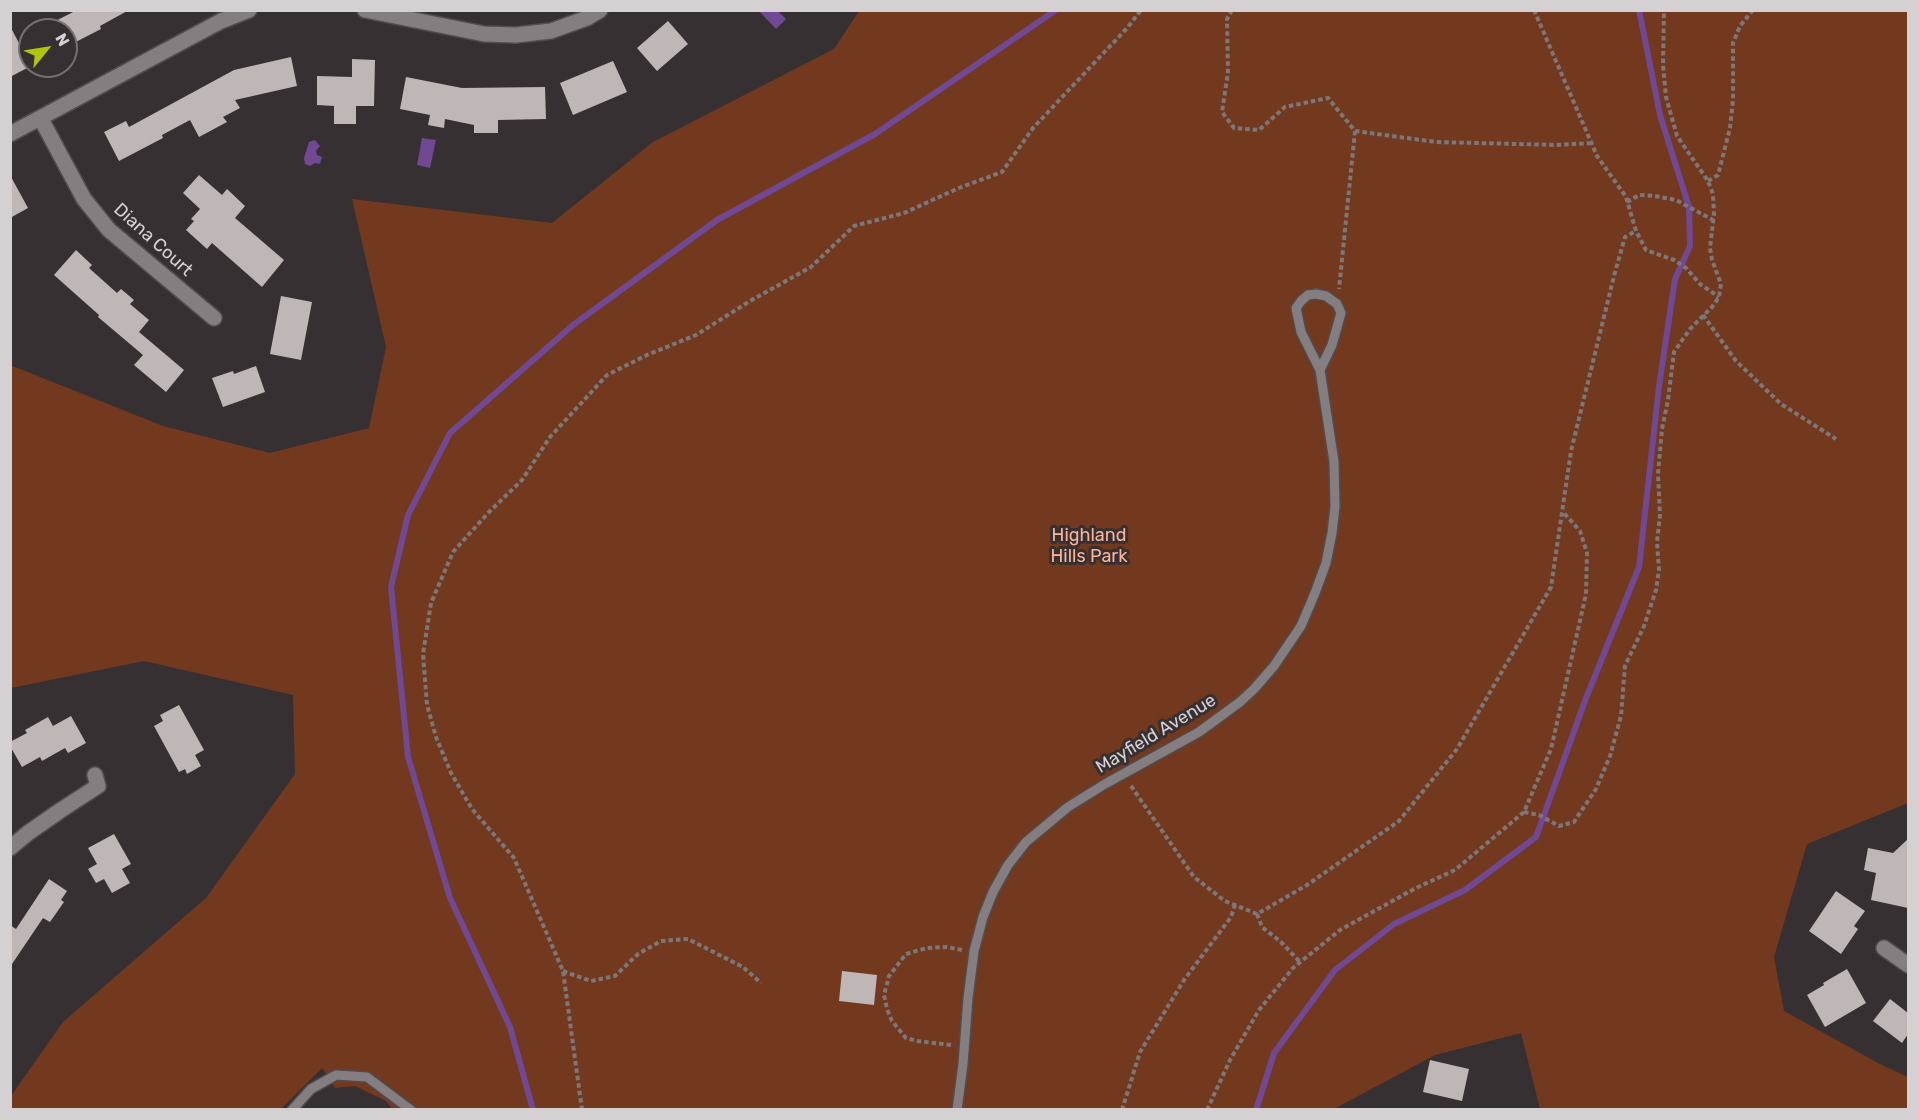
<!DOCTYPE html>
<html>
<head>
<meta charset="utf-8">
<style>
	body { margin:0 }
	#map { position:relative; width:1919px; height:1120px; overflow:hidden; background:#373033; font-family:Rubik,sans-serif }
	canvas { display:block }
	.frame { position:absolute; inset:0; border:12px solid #d5d0d2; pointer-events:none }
	.north { position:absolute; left:18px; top:18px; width:60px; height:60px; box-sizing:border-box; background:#373033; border:2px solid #767073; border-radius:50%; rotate:60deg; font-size:16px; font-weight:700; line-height:24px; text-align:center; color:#d5d0d2 }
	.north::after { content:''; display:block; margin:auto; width:21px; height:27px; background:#afc507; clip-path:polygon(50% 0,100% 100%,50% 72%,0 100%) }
</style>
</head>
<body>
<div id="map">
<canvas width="1919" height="1120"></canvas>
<div class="frame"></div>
<div class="north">N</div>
</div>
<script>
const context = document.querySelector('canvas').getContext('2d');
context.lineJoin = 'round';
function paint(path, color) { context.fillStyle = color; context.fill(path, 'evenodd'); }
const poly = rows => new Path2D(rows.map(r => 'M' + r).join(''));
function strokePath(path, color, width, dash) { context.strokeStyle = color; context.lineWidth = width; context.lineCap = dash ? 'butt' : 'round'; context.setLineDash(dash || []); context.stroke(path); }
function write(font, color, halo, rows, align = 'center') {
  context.font = font + ' Rubik,sans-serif'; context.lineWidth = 6; context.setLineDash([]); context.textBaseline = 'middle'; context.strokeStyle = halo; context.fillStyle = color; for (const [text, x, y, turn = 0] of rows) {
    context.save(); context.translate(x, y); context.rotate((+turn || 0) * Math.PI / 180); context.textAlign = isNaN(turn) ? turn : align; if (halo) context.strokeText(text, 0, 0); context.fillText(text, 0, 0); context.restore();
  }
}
paint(poly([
	[859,11,1908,11,1908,803,1807,844,1774,957,1784,1011,1878,1063,1908,1077,1908,1109,1540,1109,1521,1033,1435,1055,1334,1109,393,1110,386,1101,355,1086,335,1088,322,1068,281,1109,11,1109,11,1096,63,1022,206,898,295,774,293,695,144,661,11,688,10,365,163,426,270,453,369,428,386,347,352,199,552,223,653,142,834,49]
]), '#72391e');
paint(poly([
	[759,11,778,11,786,19,776,29],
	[422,138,436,140,430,168,417,165],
	[315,140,320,146,316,151,317,155,322,157,320,164,315,163,310,166,305,164,304,158,309,142]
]), '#704894');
strokePath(poly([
	[533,1110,510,1027,450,898,408,757,391,587,408,515,450,433,573,325,717,220,875,134,1056,10],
	[1256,1110,1274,1053,1335,970,1394,924,1465,890,1536,837,1586,698,1639,567,1659,386,1675,279,1690,246,1689,207,1660,115,1639,10]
]), '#704894', 6);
paint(poly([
	[77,10,129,10,100,26,101,29,66,47,66,30,38,30],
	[668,21,688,44,657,71,637,48],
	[10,26,31,66,10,77],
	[291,57,297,86,235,100,240,108,223,117,227,122,199,137,190,120,162,135,163,138,119,161,104,132,126,121,129,127,234,70],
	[352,59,375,60,374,106,356,106,356,124,334,124,334,106,317,105,317,76,352,77],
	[613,61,627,92,573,115,560,83],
	[406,77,462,88,545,87,546,119,498,120,498,133,474,133,474,125,445,119,444,128,428,125,430,115,400,109],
	[10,175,28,208,10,218],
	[199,175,222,195,227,189,245,206,235,218,284,260,262,287,212,243,207,249,186,230,194,221,191,219,200,209,183,193],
	[76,250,92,265,89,268,117,293,121,289,134,300,130,304,149,320,139,332,184,370,166,392,134,365,143,355,98,317,99,315,54,275],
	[281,296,312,302,301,360,270,354],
	[256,366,265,392,223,407,212,378,233,371,234,374],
	[179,705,204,750,195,755,201,766,187,774,185,769,179,772,154,726,163,721,160,715],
	[71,716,86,743,68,753,65,748,42,761,40,757,22,767,10,746,10,742,27,733,25,730,48,717,53,726],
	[114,834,131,864,122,869,130,883,112,893,104,879,96,883,88,869,97,864,88,848],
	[1908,839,1908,908,1871,900,1876,873,1864,870,1868,848,1893,853],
	[49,879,67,891,61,900,64,902,50,922,43,918,10,967,10,925,16,929],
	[1836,891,1865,911,1854,926,1858,929,1841,954,1809,931],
	[1847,969,1866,1003,1825,1027,1807,995,1824,985,1823,983],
	[842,971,877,975,874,1005,839,1001],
	[1890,999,1908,1013,1908,1034,1902,1043,1873,1021],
	[1430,1060,1469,1069,1462,1101,1423,1092]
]), '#bfb6b6');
const service = poly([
	[292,1110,311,1089,336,1075,367,1077,411,1110],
	[957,1110,963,1064,968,998,974,951,983,917,993,892,1008,865,1026,842,1068,807,1105,784,1199,732,1240,702,1254,689,1274,666,1301,626,1315,593,1326,563,1332,533,1335,507,1334,462,1320,370,1301,332,1296,308,1301,301,1308,295,1316,294,1326,296,1337,304,1341,313,1332,345,1320,370]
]);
const minor = poly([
	[365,10,484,34,516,35,551,31,587,18,600,10],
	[41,119,84,199,109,230,214,318],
	[10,134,221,21,249,10],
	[10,848,28,833,61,810,98,786,95,775],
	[1884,948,1908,965]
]);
strokePath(service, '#514c4e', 12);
strokePath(minor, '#514c4e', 18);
strokePath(poly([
	[1232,10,1227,19,1228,72,1222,112,1234,128,1259,130,1285,107,1328,98,1355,131,1339,289],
	[1534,10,1597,156,1626,197,1636,231,1646,250,1674,260,1686,268,1700,284,1719,297],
	[1355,131,1436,142,1557,145,1591,143],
	[1708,181,1718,175,1730,128,1733,100,1733,43,1740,26,1753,10],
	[1627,202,1639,195,1655,196,1676,200,1713,220],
	[1703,315,1736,361,1781,404,1836,439],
	[1131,786,1194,877,1225,901,1257,914,1307,885,1399,821,1457,749,1551,587,1571,451,1614,276,1625,237,1636,231],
	[1524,812,1539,815,1559,826,1574,822,1596,789,1610,756,1621,716,1625,666,1644,626,1656,590,1659,570,1657,542,1660,515,1658,474,1662,429,1668,400,1674,352,1690,329,1712,307,1719,297,1721,284,1712,260,1710,248,1714,214,1713,194,1708,181,1677,136,1666,97,1663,65,1664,10],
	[1257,914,1262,927,1281,942,1300,962],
	[563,971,591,981,615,976,638,954,661,941,688,939,743,967,761,983],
	[951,1045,917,1041,906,1038,892,1021,887,1009,884,995,889,976,906,954,927,948,947,947,962,950],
	[582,1110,563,971,514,858,472,809,451,773,436,737,427,705,423,654,431,603,453,552,489,512,522,480,550,437,607,375,647,355,696,335,750,301,811,267,854,226,904,213,959,188,1002,172,1033,128,1128,27,1141,10],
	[1122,1110,1140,1052,1184,980,1231,917,1235,905],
	[1207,1110,1230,1060,1259,1010,1293,968,1340,930,1414,889,1455,870,1524,812,1551,749,1586,594,1587,553,1580,531,1563,512]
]), '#7d777a', 4, [4.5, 3]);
strokePath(service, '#857e80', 9);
strokePath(minor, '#857e80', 15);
write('18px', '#d5d0d2', '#373033', [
	["Diana Court",153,240,42],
	["Mayfield Avenue",1156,734,-31]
]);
write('18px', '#fbb495', '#373033', [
	["Highland",1089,536],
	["Hills Park",1089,557]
]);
</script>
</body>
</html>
